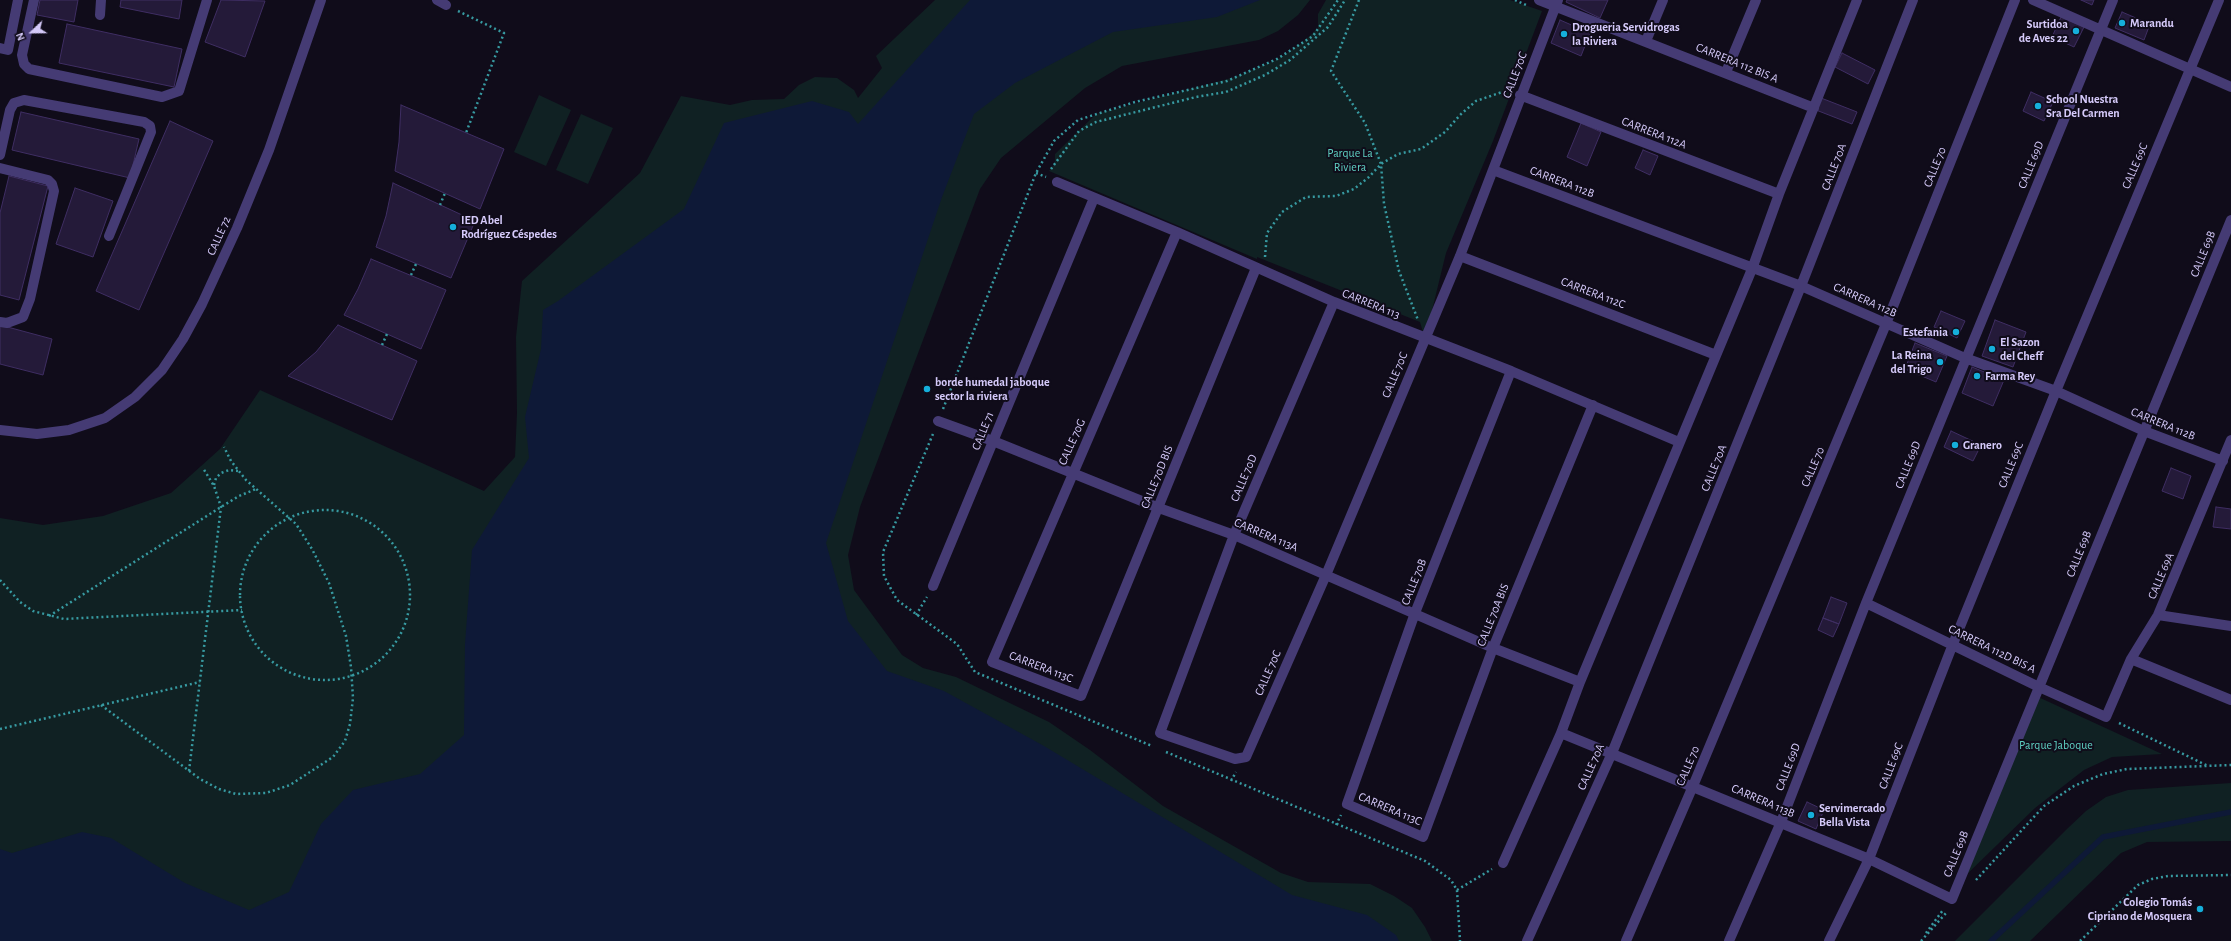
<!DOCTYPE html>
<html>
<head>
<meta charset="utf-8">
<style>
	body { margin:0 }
	#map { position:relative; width:2231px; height:941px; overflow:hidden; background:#100c1a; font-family:"Alegreya Sans",sans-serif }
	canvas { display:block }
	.north { position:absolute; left:12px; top:12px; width:40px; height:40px; -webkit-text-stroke:3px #100c1a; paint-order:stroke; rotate:248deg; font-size:11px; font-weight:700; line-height:16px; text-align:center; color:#d5cafa }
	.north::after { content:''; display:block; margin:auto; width:14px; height:18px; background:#d5cafa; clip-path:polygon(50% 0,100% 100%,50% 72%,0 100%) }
</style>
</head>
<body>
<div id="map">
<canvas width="2231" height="941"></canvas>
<div class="north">N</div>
</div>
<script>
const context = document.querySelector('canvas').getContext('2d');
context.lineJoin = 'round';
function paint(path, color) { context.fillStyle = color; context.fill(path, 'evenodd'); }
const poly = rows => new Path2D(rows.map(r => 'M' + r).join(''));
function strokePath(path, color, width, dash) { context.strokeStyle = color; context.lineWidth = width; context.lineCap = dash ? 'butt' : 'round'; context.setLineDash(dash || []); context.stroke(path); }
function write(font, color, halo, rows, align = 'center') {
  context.font = font + ' "Alegreya Sans",sans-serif'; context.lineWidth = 4; context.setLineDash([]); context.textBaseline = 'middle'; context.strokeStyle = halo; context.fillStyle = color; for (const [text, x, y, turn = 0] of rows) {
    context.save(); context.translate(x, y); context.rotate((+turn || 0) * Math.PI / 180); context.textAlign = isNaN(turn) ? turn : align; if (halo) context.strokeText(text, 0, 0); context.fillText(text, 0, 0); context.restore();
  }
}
paint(poly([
	[935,0,1310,0,1298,15,1278,31,1259,40,1122,66,1085,88,1001,158,980,189,860,507,848,555,854,590,902,655,923,668,956,677,1049,722,1090,750,1163,806,1281,873,1308,882,1370,884,1394,896,1412,908,1425,927,1432,941,0,941,0,518,43,525,103,516,171,493,220,449,260,390,484,491,515,457,517,413,516,337,522,281,640,173,681,96,730,105,752,100,784,99,799,85,815,77,837,78,854,90,858,98,882,68,876,56],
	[1326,0,1510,0,1542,11,1493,141,1446,253,1425,339,1420,322,1257,257,1257,259,1049,171,1055,163,1055,154,1096,114,1235,77,1278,59,1302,43,1318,28,1318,14],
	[539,95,571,110,546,166,514,152],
	[581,114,613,128,588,184,556,170],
	[2036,696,2162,754,2112,757,2084,770,2035,808,1961,880],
	[2231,783,2231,841,2147,842,2121,853,2030,941,1955,941,2068,828,2086,811,2106,797,2128,790]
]), '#102123');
paint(poly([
	[970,0,1260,0,1217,17,1113,32,1015,83,974,114,942,197,826,543,848,621,887,671,944,691,1044,746,1292,895,1367,915,1396,935,1399,941,0,941,0,849,12,853,82,832,111,838,185,883,249,910,289,892,321,824,353,790,420,774,464,735,465,644,472,550,529,458,525,417,541,349,543,310,558,301,684,209,724,123,812,101,849,112,858,124]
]), '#0e1937');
strokePath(poly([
	[1991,941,2103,837,2231,812]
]), '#0e1937', 5.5);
const building = poly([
	[40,0,78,0,74,22,37,15,40,0],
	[121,0,182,0,179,19,120,7,121,0],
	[221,0,265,1,245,57,205,42,221,0],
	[1567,0,1608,0,1600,18,1566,2,1567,0],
	[2081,0,2094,0,2092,5,2081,0],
	[2122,12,2150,24,2144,40,2115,28,2122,12],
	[2061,17,2084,27,2074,47,2052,37,2061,17],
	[1560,20,1590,33,1581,56,1551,43,1560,20],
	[67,24,182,49,174,87,59,63,67,24],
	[1842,53,1875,70,1868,84,1835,67,1842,53],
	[2031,92,2053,102,2044,121,2023,111,2031,92],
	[1821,98,1857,112,1852,124,1816,110,1821,98],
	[401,105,504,149,480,209,395,171,399,142,401,105],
	[21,112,139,139,130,178,12,150,21,112],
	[170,121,213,141,139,310,96,291,170,121],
	[1581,123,1601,132,1587,166,1567,157,1581,123],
	[1643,150,1658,156,1650,175,1635,168,1643,150],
	[9,176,48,186,19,300,0,295,0,213,9,176],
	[393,183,475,221,451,278,376,247,386,216,393,183],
	[75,188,113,201,93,257,56,244,75,188],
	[371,259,446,290,421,349,344,315,358,289,371,259],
	[1941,311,1965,321,1957,338,1934,327,1941,311],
	[1995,320,2026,332,2013,367,1982,356,1995,320],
	[0,325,52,339,43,375,0,364,0,325],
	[338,325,417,361,392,420,288,376,316,352,338,325],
	[1915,343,1947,356,1936,382,1905,369,1915,343],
	[1972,367,2004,380,1993,406,1962,393,1972,367],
	[1951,431,1981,445,1973,461,1944,447,1951,431],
	[2171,468,2191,476,2183,499,2162,491,2171,468],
	[2216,507,2231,509,2231,529,2213,527,2216,507],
	[1831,597,1847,603,1839,624,1823,618,1831,597],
	[1823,618,1839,624,1833,637,1818,630,1823,618],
	[1807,802,1824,810,1816,829,1798,821,1807,802]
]);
paint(building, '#241a39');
strokePath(building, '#3f2e63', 1);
strokePath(poly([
	[1359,0,1331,71,1365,123,1381,164,1384,204,1399,271,1418,320],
	[1515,0,1526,5],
	[458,11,504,33,466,133],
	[1051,169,1079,131,1096,122,1196,97,1226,92,1265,75,1290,60,1328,27,1345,0],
	[1036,173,1046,177],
	[440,205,445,193],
	[1265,257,1267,233,1282,212,1306,197,1336,196,1354,189,1369,177,1381,164,1398,154,1421,149,1445,132,1460,115,1476,101,1508,90],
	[411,275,416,264],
	[382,345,387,334],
	[943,409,1036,173,1054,141,1078,120,1135,102,1227,81,1277,59,1313,36,1338,0],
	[933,434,883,552,884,576,897,600,957,644,975,672,1152,746],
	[214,485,216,478,221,473,229,470,238,471],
	'240 595a85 85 0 1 1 170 0a85 85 0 1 1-170 0Z',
	[0,580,20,602,33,611,64,619,242,610],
	[916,615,927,597],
	[49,616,221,507,239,496,256,489],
	[101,705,200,779,219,789,236,794,266,793,290,785,333,757,345,741,350,724,353,698,351,667,346,636,329,583,312,549,296,524,246,480,231,461,224,447],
	[2119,723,2208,766],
	[0,729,200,682],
	[1166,752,1425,861,1451,880,1457,890,1460,941],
	[189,771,221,507,214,486,203,468],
	[1231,781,1236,772],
	[1336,825,1341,815],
	[1976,880,2044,806,2074,786,2103,774,2127,769,2231,765],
	[1457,890,1492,869],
	[1926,933,1943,910],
	[1921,941,1947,912],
	[2080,941,2138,885,2152,879,2168,876,2231,875]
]), '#379aa1', 2.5, [2, 3]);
strokePath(poly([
	[34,0,22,55,24,64,29,69,162,97,179,91,207,0],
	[437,0,446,5],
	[1539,0,1814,108],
	[2033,0,2231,87],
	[100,15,101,0],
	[1646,41,1663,0],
	[0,48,8,50,18,0],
	[1726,72,1756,0],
	[1520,95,1779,194],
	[0,155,10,110,14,103,24,100,144,122,150,126,151,132,109,236],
	[0,168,48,180,52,184,54,191,30,299,23,317,7,323,0,322],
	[1493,170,1801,286,1965,358,2056,391,2144,431,2223,461],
	[1057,182,1177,232,1334,302,1511,371,1679,442],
	[1177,232,992,662,1081,696,1256,268],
	[1460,256,1716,355],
	[1334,302,1234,535,1160,733,1235,759,1246,757,1326,575,1460,256,1558,0],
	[1511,371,1415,613,1347,804,1423,837,1493,648,1593,405],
	[938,421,993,441,1159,508,1234,535,1493,648,1580,682],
	[0,430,37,434,69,430,105,418,135,397,162,370,183,339,202,304,237,228,269,150,321,0],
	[933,586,1094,198],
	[1866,603,2039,687,2106,717,2131,659,2158,615,2231,440],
	[2158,615,2231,626],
	[2131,659,2231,700],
	[1561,733,1869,859,1952,899,2231,220],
	[1503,863,1561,733,1580,682,1752,269,1779,194,1857,0],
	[1527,941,1612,753,1801,286,1913,0],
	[1626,941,1693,786,1886,324,2015,0],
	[1729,941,1781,822,1866,603,2113,0],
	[1829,941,1869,859,1953,644,2056,391,2219,0]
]), '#453b74', 10);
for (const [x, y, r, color] of [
	[2122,23,4,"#15afdb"],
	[2076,31,4,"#15afdb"],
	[1564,34,4,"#15afdb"],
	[2038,106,4,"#15afdb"],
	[453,227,4,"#15afdb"],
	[1956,332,4,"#15afdb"],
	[1992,349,4,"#15afdb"],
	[1940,362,4,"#15afdb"],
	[1977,376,4,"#15afdb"],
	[927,389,4,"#15afdb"],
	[1955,445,4,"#15afdb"],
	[1811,815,4,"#15afdb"],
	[2200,909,4,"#15afdb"]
]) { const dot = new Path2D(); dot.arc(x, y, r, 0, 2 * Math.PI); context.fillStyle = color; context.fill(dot); strokePath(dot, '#100c1a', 1.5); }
write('bold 12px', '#d5cafa', '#100c1a', [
	["Marandu",2130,23],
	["Surtidoa",2068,24,"right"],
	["de Aves 22",2068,38,"right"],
	["Drogueria Servidrogas",1572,27],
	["la Riviera",1572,41],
	["School Nuestra",2046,99],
	["Sra Del Carmen",2046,113],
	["IED Abel",461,220],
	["Rodríguez Céspedes",461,234],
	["Estefania",1948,332,"right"],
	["El Sazon",2000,342],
	["del Cheff",2000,356],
	["La Reina",1932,355,"right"],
	["del Trigo",1932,369,"right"],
	["Farma Rey",1985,376],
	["borde humedal jaboque",935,382],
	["sector la riviera",935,396],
	["Granero",1963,445],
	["Servimercado",1819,808],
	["Bella Vista",1819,822],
	["Colegio Tomás",2192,902,"right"],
	["Cipriano de Mosquera",2192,916,"right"]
], 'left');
write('12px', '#d5cafa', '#100c1a', [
	["CARRERA 112 BIS A",1737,63,22],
	["CALLE 70C",1515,75,-69],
	["CARRERA 112A",1654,133,21],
	["CALLE 69D",2031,165,-68],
	["CALLE 69C",2135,166,-67],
	["CALLE 70A",1834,167,-69],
	["CALLE 70",1935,167,-68],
	["CARRERA 112B",1562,182,21],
	["CALLE 72",219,236,-66],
	["CALLE 69B",2203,254,-68],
	["CARRERA 112C",1593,293,21],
	["CARRERA 112B",1865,300,24],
	["CARRERA 113",1371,304,22],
	["CALLE 70C",1395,375,-67],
	["CARRERA 112B",2163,424,22],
	["CALLE 71",983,431,-68],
	["CALLE 70G",1072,442,-66],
	["CALLE 69D",1908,465,-68],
	["CALLE 69C",2011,465,-68],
	["CALLE 70",1813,467,-67],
	["CALLE 70A",1714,468,-68],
	["CALLE 70D BIS",1157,477,-68],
	["CALLE 70D",1244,478,-67],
	["CARRERA 113A",1266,535,23],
	["CALLE 69B",2079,554,-68],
	["CALLE 69A",2161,576,-67],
	["CALLE 70B",1414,582,-68],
	["CALLE 70A BIS",1493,615,-68],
	["CARRERA 112D BIS A",1992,649,26],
	["CARRERA 113C",1041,667,21],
	["CALLE 70C",1268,673,-66],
	["CALLE 70",1688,766,-67],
	["CALLE 69C",1891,766,-69],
	["CALLE 70A",1591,767,-66],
	["CALLE 69D",1788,767,-69],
	["CARRERA 113B",1763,801,23],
	["CARRERA 113C",1390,809,23],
	["CALLE 69B",1956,854,-68]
]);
write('12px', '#5fd1c3', '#100c1a', [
	["Parque La",1350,153],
	["Riviera",1350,167],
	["Parque Jaboque",2056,745]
]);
</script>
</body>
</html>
